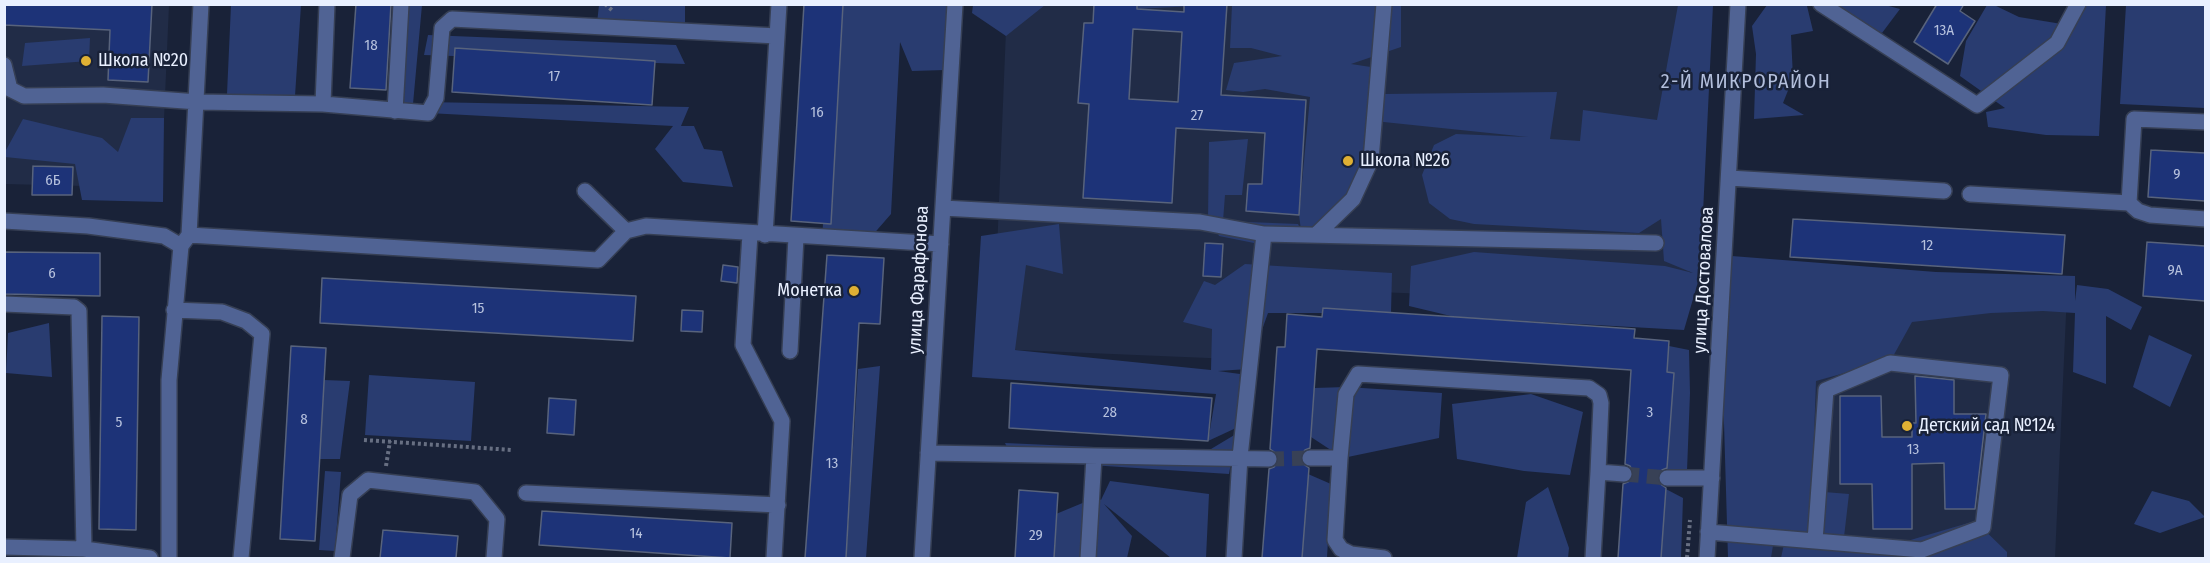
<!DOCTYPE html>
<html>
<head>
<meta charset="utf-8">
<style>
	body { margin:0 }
	#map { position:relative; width:2210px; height:563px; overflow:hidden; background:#192238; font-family:"Fira Sans Condensed",sans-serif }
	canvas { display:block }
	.frame { position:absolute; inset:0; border:6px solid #e9f0ff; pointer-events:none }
</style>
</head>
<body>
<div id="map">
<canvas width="2210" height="563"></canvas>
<div class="frame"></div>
</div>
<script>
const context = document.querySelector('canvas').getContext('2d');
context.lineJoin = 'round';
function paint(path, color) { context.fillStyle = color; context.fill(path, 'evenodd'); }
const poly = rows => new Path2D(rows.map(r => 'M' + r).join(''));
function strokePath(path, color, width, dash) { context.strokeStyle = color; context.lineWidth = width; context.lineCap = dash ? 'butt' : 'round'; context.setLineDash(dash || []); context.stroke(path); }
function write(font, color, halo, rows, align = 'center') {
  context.font = font + ' "Fira Sans Condensed",sans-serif'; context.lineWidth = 5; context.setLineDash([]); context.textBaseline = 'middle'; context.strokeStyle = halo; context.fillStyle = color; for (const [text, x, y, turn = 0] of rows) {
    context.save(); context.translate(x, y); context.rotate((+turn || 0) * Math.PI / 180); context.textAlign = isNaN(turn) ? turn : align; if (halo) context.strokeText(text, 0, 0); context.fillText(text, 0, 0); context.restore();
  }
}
paint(poly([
	[5,5,169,5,161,188,5,184],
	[1007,5,1701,5,1688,305,1236,286,1232,359,993,349],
	[1762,279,2067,293,2055,558,1744,558]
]), '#212c47');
paint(poly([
	[1793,4,1807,6,1813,31,1791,35,1793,78,1783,103,1804,115,1754,119,1756,54,1752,26,1767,5],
	[231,5,301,5,295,96,227,94],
	[394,5,422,5,413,104,388,108],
	[599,5,685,5,685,31,597,23],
	[840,5,948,5,945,70,912,71,900,42,891,214,864,245,822,237],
	[973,5,1045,4,1045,5,1006,36,972,13],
	[1137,5,1212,5,1137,9],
	[1232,5,1401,5,1401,47,1351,64,1384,69,1376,109,1384,94,1557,92,1550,139,1580,141,1583,110,1657,120,1678,5,1713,5,1700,275,1684,330,1455,317,1409,306,1411,266,1474,252,1665,266,1693,273,1664,261,1661,219,1639,233,1474,224,1450,219,1429,203,1422,175,1434,145,1456,134,1528,137,1374,121,1366,180,1332,220,1301,234,1264,245,1219,236,1212,220,1208,220,1209,142,1248,139,1242,195,1225,195,1223,221,1298,224,1301,230,1299,215,1310,97,1265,89,1243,92,1226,90,1234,63,1282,56,1251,48,1230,48],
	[1820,5,1885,5,1900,9,1882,33],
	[1987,5,1994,5,2019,17,2074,26,2073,5,2106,5,2099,136,2046,135,1988,127,1986,112,2005,108,1960,76,1966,41],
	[2126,5,2205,5,2205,108,2120,104],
	[428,35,676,45,685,64,424,55],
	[90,38,89,61,22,66,25,43],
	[426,102,689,107,681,126,694,126,704,149,722,151,733,187,683,182,655,149,673,126,428,113],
	[131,118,164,118,163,202,82,200,75,164,5,157,5,152,23,119,102,138,118,152],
	[1059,224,1063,274,1026,265,1015,350,1211,370,1212,329,1183,322,1204,281,1215,285,1245,264,1392,273,1391,313,1268,313,1248,369,1218,371,1240,374,1236,428,1208,441,1216,394,972,377,981,236],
	[1719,255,1936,272,2075,276,2075,301,2077,285,2108,289,2142,307,2131,330,2106,316,2106,384,2073,372,2075,313,2043,311,1991,313,1912,322,1891,360,1816,381,1812,491,1849,494,1844,537,1897,544,1975,521,2007,552,2007,558,1781,558,1785,539,1774,539,1771,558,1728,558],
	[49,323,52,377,6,373,8,333],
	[2149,335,2192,355,2170,407,2133,387],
	[1664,345,1689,350,1690,393,1687,471,1667,471],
	[880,366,866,558,846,558,858,369],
	[369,375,475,382,471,441,365,435],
	[324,380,350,381,340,459,319,459],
	[1346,387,1442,393,1439,438,1343,458,1311,437,1314,388],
	[1531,394,1583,412,1570,475,1524,471,1457,459,1452,404],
	[1236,434,1229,474,1013,460,1005,443,1206,452],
	[325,471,341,472,335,551,319,550],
	[1308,474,1331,484,1327,558,1302,558],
	[1110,481,1209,494,1206,558,1171,558,1104,504,1132,536,1127,558,1054,558,1056,514,1097,497,1101,500],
	[1548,487,1569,548,1568,558,1517,558,1526,502],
	[1662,487,1683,498,1681,558,1658,558],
	[2152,491,2189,501,2205,517,2160,533,2134,524]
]), '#293c70');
const building = poly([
	[4,4,152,4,148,82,108,80,110,30,4,25,4,4],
	[356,4,391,4,386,90,350,88,356,4],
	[804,4,843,4,831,224,791,221,804,4],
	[1094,4,1137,4,1137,9,1184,12,1184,4,1227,4,1221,95,1306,100,1299,215,1246,211,1248,184,1262,184,1265,133,1176,128,1172,203,1083,198,1089,104,1078,103,1084,23,1093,23,1094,4],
	[1133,29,1182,32,1178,102,1129,99,1133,29],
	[1937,4,1964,4,1960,11,1975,21,1948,64,1914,42,1937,4],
	[455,48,655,61,652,105,452,92,455,48],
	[2151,150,2205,153,2205,201,2148,197,2151,150],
	[33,166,73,167,72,195,32,195,33,166],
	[1793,219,2065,235,2062,274,1790,257,1793,219],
	[2147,242,2205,246,2205,301,2143,296,2147,242],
	[1205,243,1223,244,1221,277,1203,276,1205,243],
	[4,252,100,253,100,296,4,294,4,252],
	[827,255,884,258,880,324,859,323,846,558,805,558,827,255],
	[723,265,738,267,737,283,721,281,723,265],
	[322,278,636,296,633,341,320,323,322,278],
	[1323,308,1635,329,1634,338,1669,341,1667,372,1674,373,1667,468,1662,470,1657,477,1659,483,1666,488,1661,558,1618,558,1623,484,1632,480,1634,474,1630,466,1625,464,1631,370,1317,349,1310,448,1305,450,1300,457,1302,463,1309,468,1302,558,1262,558,1269,469,1274,467,1279,460,1277,454,1270,449,1277,347,1285,347,1287,314,1322,317,1323,308],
	[682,310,703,311,702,332,681,331,682,310],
	[102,316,139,317,136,530,99,529,102,316],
	[291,346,326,348,315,541,280,539,291,346],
	[1915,376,1954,380,1954,414,1986,414,1975,509,1945,509,1944,463,1912,464,1912,529,1873,529,1872,484,1840,484,1840,396,1881,396,1882,437,1912,437,1912,423,1916,423,1915,376],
	[1011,383,1212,398,1208,441,1009,428,1011,383],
	[549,398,576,400,574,435,547,433,549,398],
	[1019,490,1058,493,1054,558,1015,558,1019,490],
	[542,511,732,523,730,558,539,545,542,511],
	[383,530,458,536,456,558,380,558,383,530]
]);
paint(building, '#1d3378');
strokePath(building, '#58637c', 1.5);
strokePath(poly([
	[1269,459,1310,458],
	[1624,474,1667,478]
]), '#384156', 15, [15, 8]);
const minor = poly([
	[1821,4,1977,105,2057,43,2078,4],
	[4,65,10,89,24,96,103,95,198,102,323,104,428,113,436,98,442,28,452,19,777,36],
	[323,104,327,4],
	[395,111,401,4],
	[1729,178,1944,191],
	[585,191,626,231],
	[1970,194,2129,203,2134,119,2206,122],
	[2129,203,2138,211,2150,215,2206,219],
	[943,208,1200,222,1264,234,1240,457,1234,558],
	[4,221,88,226,164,236,181,246],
	[750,234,743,345,782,421,774,558],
	[1264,234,1656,243],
	[189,235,598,260,626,231,646,226,941,244],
	[765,235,779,4],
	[1316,235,1353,199,1371,160,1384,4],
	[4,304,74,307,79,311,84,549],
	[174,310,222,312,246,321,262,334,241,558],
	[790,351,796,237],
	[928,453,1269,459],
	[1310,458,1340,458,1346,394,1358,374,1589,388,1599,395,1601,403,1598,472,1624,474],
	[1340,458,1335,540,1341,549,1351,554,1384,558],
	[1667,478,1712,478],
	[526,493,778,505],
	[1708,532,1922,550,1983,527,2001,375,1890,363,1826,390,1815,541],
	[4,547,84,549,150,558],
	[169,558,169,380,181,246,189,235,201,4],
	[342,558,350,495,368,480,475,492,497,519,494,558],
	[922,558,955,4],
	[1088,558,1094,457],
	[1593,558,1598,472],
	[1707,558,1738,4]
]);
strokePath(minor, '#363f54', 18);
strokePath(poly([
	[605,4,613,11],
	[364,440,512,450],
	[386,466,390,441],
	[1687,558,1690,520]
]), '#676f82', 4, [3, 3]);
strokePath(minor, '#506394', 15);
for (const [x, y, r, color] of [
	[86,61,6,"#dfb034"],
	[1348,161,6,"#dfb034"],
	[854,291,6,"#dfb034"],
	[1907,426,6,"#dfb034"]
]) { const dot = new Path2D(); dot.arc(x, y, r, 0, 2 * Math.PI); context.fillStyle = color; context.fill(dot); strokePath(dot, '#192238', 2); }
write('15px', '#b6c1dd', null, [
	["13А",1944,31],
	["18",371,46],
	["17",554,77],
	["16",817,113],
	["27",1197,116],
	["9",2177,175],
	["6Б",53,181],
	["12",1927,246],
	["9А",2175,271],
	["6",52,274],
	["15",478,309],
	["28",1110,413],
	["3",1650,413],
	["8",304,420],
	["5",119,423],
	["13",1913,450],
	["13",832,464],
	["14",636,534],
	["29",1036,536]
]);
write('18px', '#e9f0ff', '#192238', [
	["Школа №20",98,61],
	["Школа №26",1360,161],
	["Монетка",842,291,"right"],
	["Детский сад №124",1919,426]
], 'left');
write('18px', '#e9f0ff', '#192238', [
	["улица Фарафонова",919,280,-87],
	["улица Достовалова",1704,280,-87]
]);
context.letterSpacing = '1.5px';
write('20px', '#b3bfdc', '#192238', [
	["2-Й МИКРОРАЙОН",1746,82]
]);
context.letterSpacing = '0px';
</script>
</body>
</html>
